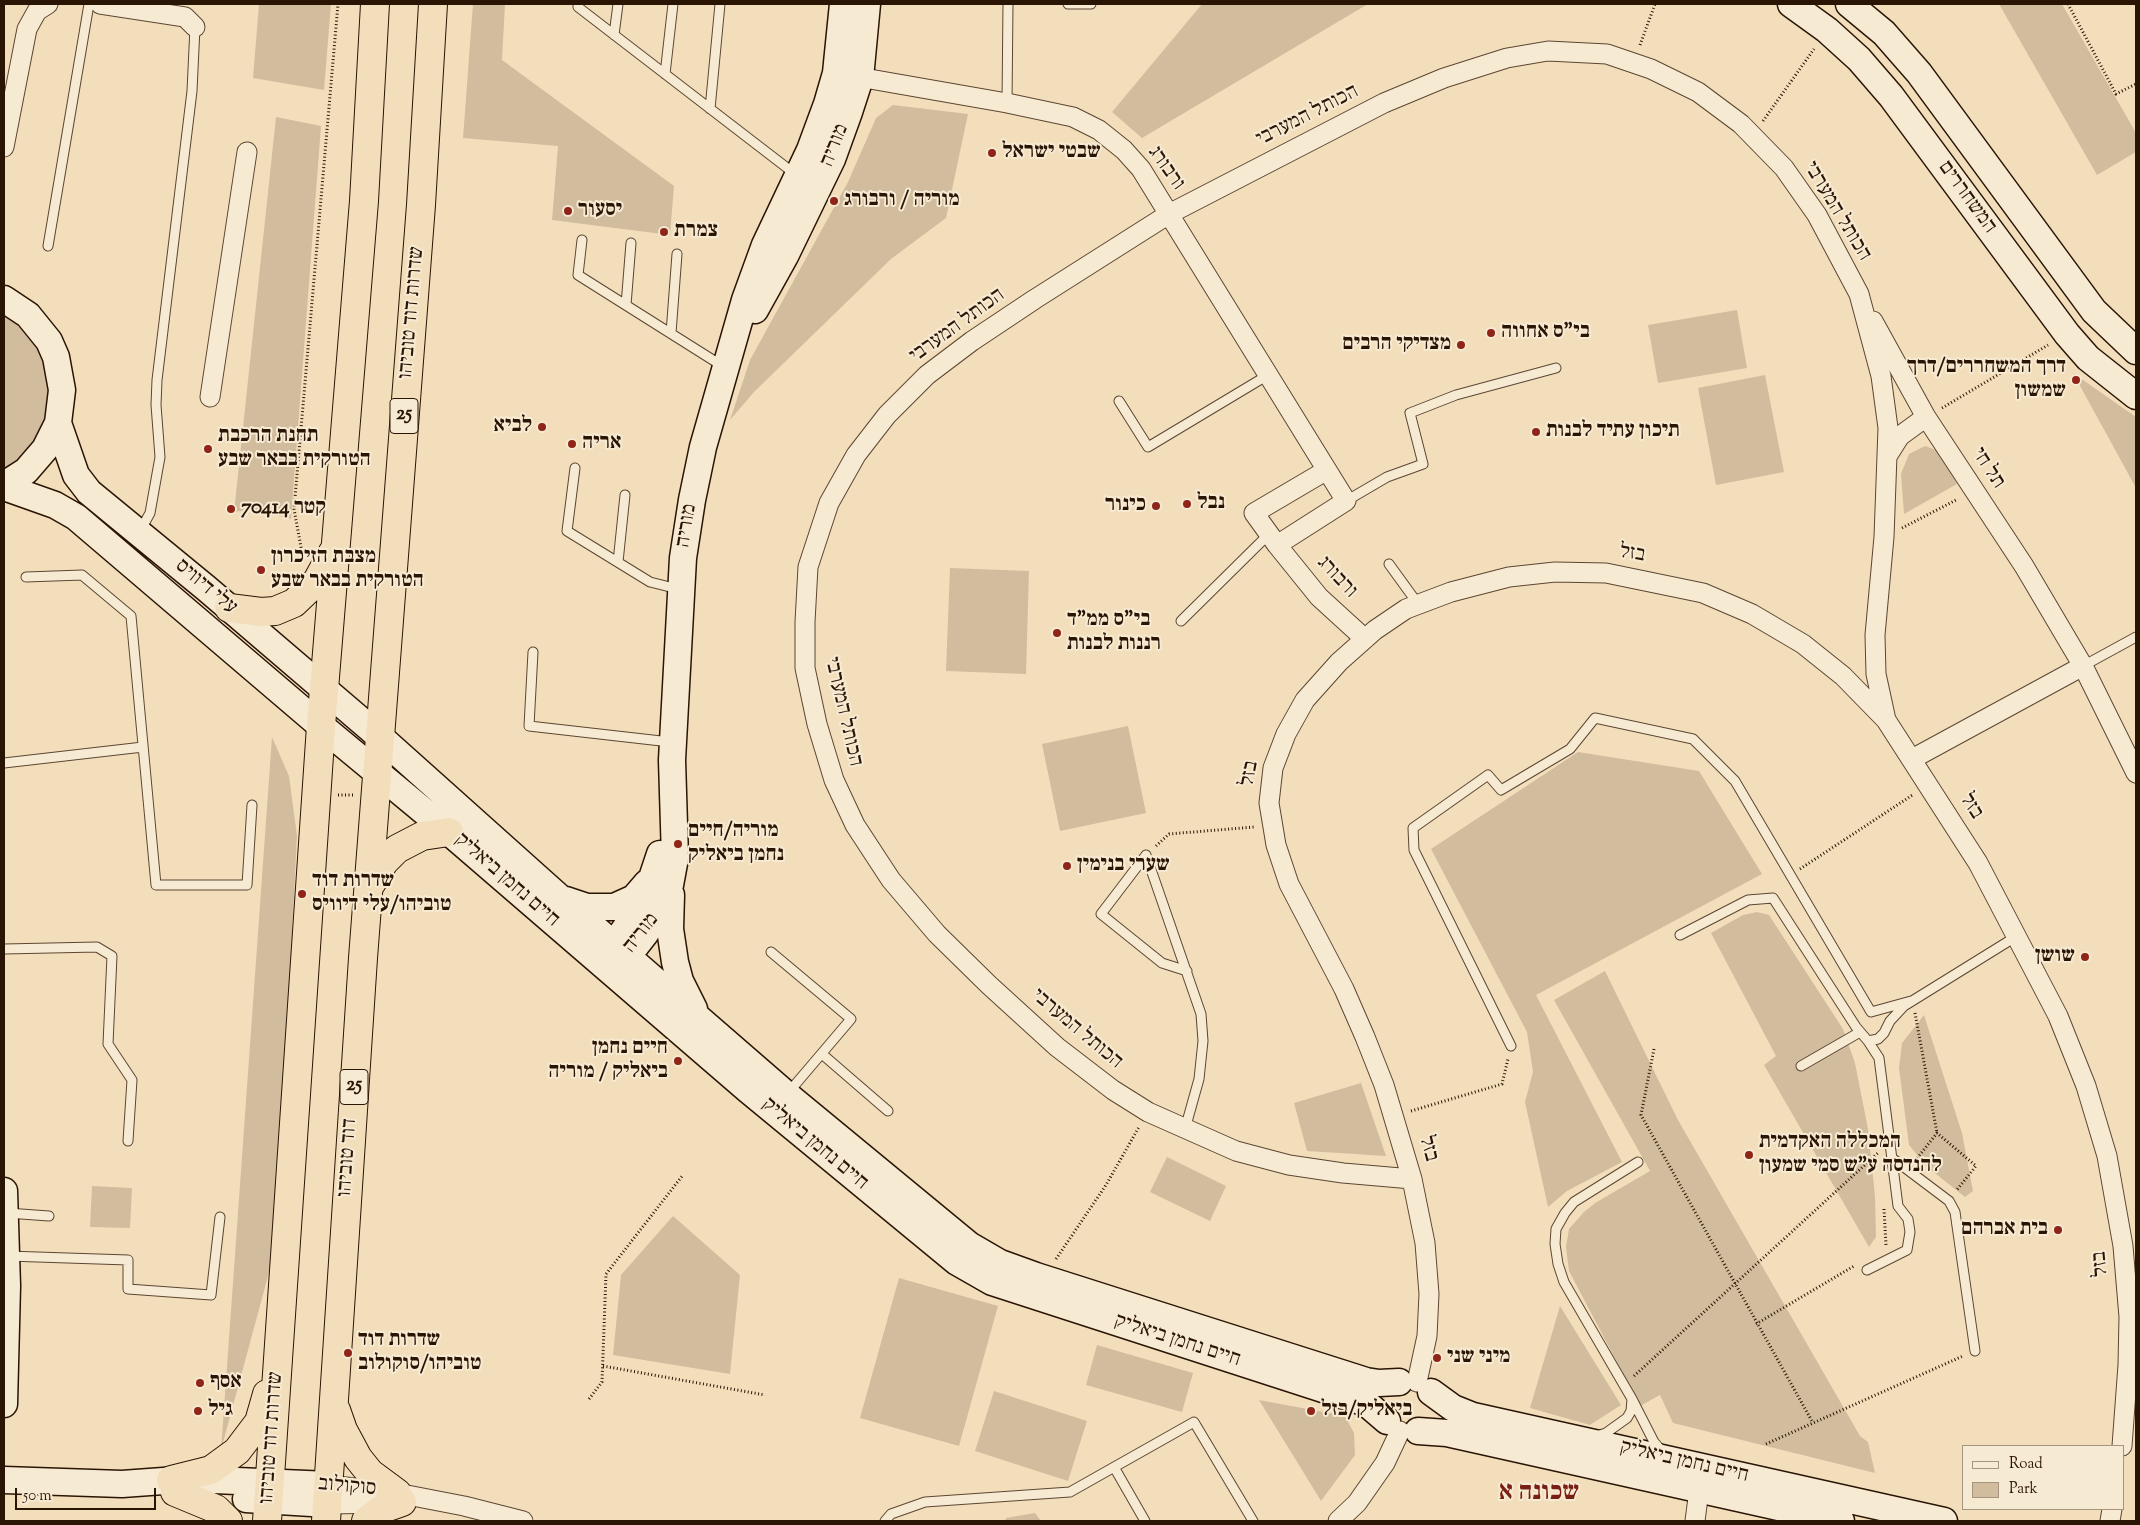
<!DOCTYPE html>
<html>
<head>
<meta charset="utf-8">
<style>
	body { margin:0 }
	#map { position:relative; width:2140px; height:1525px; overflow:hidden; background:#f3debc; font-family:"Sorts Mill Goudy",serif }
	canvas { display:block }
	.frame { position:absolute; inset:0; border:5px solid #2a1404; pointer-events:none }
	.legend { position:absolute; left:1962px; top:1445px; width:162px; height:65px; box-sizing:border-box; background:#f7ead3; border:1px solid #a59480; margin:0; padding:6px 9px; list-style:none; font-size:15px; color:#2a1404 }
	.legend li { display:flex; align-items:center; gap:10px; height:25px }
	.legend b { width:25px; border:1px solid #a59480 }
	.scale { position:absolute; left:15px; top:1488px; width:141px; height:22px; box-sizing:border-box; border:2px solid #2a1404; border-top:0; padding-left:6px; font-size:15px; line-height:18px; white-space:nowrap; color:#2a1404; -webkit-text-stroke:4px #f7ead3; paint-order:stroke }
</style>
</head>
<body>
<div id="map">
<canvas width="2140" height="1525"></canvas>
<div class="frame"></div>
<ul class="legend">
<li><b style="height:6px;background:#f7ead3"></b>Road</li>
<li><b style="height:14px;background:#d1bc9d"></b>Park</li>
</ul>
<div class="scale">50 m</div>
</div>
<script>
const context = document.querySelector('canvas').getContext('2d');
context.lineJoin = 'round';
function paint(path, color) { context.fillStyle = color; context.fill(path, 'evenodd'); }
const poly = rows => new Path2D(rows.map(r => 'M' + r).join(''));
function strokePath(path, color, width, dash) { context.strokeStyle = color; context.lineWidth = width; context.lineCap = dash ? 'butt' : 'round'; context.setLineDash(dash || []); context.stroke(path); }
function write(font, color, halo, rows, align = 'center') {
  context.font = font + ' "Sorts Mill Goudy","Frank Ruhl Libre",serif'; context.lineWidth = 4; context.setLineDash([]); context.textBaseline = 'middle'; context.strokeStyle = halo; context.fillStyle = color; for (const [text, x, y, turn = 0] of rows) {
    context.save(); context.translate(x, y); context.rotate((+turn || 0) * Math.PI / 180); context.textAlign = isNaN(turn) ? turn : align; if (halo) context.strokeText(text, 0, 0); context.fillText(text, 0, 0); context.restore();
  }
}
paint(poly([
	[259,4,331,4,324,90,253,78],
	[473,4,505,4,502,60,674,186,670,235,552,220,558,146,463,138],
	[1202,4,1368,4,1142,138,1112,112],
	[1999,4,2062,4,2136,133,2136,152,2097,175],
	[893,105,968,114,946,218,891,259,754,392,730,420,750,360,848,182,876,118],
	[276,117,321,126,291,519,254,509,234,512],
	[1737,310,1747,368,1658,383,1648,325],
	[4,311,36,339,48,363,50,413,28,455,4,473],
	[2073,373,2136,417,2136,488],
	[1765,375,1784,472,1716,485,1698,388],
	[1925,446,1939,451,1957,484,1904,514,1901,474,1909,454],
	[950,568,1029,571,1026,674,946,671],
	[1128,726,1146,813,1060,831,1042,744],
	[272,737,289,776,297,836,277,1230,268,1276,221,1450],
	[1578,752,1699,771,1762,874,1536,995,1622,1162,1567,1191,1548,1207,1525,1102,1533,1072,1527,1032,1431,849],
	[1757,912,1769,915,1843,1029,1855,1063,1868,1129,1875,1196,1876,1237,1869,1247,1764,1065,1776,1056,1711,933,1743,915],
	[1605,971,1678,1120,1860,1436,1868,1442,1875,1473,1673,1423,1660,1395,1640,1406,1569,1271,1566,1247,1569,1229,1584,1212,1595,1203,1650,1171,1554,1000],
	[1924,1015,1962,1133,1973,1191,1965,1197,1926,1166,1909,1145,1899,1068,1902,1043],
	[1361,1083,1386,1156,1307,1151,1294,1103],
	[1167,1157,1226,1186,1210,1221,1150,1192],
	[92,1186,132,1188,130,1228,90,1227],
	[673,1216,740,1275,730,1374,613,1355,621,1275],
	[899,1278,998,1306,959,1446,860,1418],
	[1560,1306,1621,1405,1590,1425,1530,1408],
	[1097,1345,1193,1373,1182,1412,1086,1385],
	[994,1391,1087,1421,1068,1481,975,1451],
	[1259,1400,1345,1416,1354,1433,1355,1455,1321,1501],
	[1035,1513,1041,1521,1005,1521,1006,1518]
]), '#d1bc9d');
const lane = poly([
	[578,4,578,7,795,174],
	[1068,4,1091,4],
	[614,35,618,4],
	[665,74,673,4],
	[1007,103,1008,4],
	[710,109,720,4],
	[582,240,578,275,724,367],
	[48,246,89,4],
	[626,305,631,243],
	[671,333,677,254],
	[1119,401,1148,447,1268,375],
	[575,468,567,531,650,582,678,589],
	[1346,501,1387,477,1423,464,1410,413,1456,395,1556,368],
	[140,531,150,513,160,457,156,405,157,380,192,91,195,27],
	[618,562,625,495],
	[1389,564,1418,604],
	[26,577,82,575,131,616,156,885,247,885,252,805],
	[1181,621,1269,534],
	[533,652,529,726,670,742],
	[2083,666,2136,637],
	[4,763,143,747],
	[1146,855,1201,1014,1203,1041,1199,1079,1185,1129],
	[1146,855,1101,914,1162,963,1187,971],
	[1680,935,1748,900,1773,898,1856,1027,1868,1041,1878,1039,1884,1033,1890,1021,1904,1006,2017,936],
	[4,949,97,947,112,956,108,1044,132,1080,128,1141],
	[771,952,851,1019,788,1093],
	[1511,1046,1414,850,1413,828,1488,775,1501,790,1570,749,1595,718,1693,739,1735,781,1871,1012,1911,1001],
	[822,1054,888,1111],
	[1801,1066,1860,1032],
	[1892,1158,1949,1201,1955,1212,1975,1351],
	[1638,1162,1574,1202,1565,1213,1556,1229,1555,1244,1558,1264,1564,1282,1632,1399,1654,1442,1661,1450],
	[7,1213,49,1216],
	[7,1256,128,1260,128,1289,211,1295,220,1217],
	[1867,1270,1907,1250,1910,1232,1908,1219,1898,1206,1879,1058,1868,1041],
	[1596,1436,1606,1433,1627,1418,1631,1411,1632,1399],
	[1114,1467,1145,1521],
	[885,1521,891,1514,925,1502,1070,1492,1194,1422,1253,1521]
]);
const street = poly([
	[100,4,185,17,195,27],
	[847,75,1007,103,1073,117,1099,130,1124,150,1141,169,1346,501,1277,545],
	[4,147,27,29,37,11,48,4],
	[1873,321,1926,417,2024,566,2083,666,2136,773],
	[210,397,247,152],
	[1888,455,1900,436,1926,417],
	[1327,470,1254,513,1277,545,1319,597,1365,639],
	[1912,759,2083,666],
	[1412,1179,1343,1173,1289,1165,1236,1151,1148,1112,1113,1090,1057,1047,989,985,937,934,891,880,855,825,834,780,817,724,805,668,805,622,808,567,829,503,856,455,887,415,927,375,972,341,1035,299,1169,214,1384,103,1444,78,1507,58,1548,51,1607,54,1651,69,1698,92,1741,124,1784,168,1817,215,1859,294,1881,376,1888,428,1884,537,1875,635,1876,674,1886,720],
	[1417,1382,1427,1336,1429,1294,1425,1243,1412,1179,1384,1085,1365,1037,1344,989,1289,884,1276,845,1269,803,1273,768,1286,734,1305,700,1339,662,1375,630,1406,609,1451,592,1509,577,1555,572,1606,573,1703,593,1752,614,1803,644,1843,676,1886,720,1978,863,2058,1016,2086,1086,2107,1156,2123,1246,2129,1317,2128,1365,2122,1446],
	[329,1485,397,1493,464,1506,523,1521],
	[328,1504,391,1503],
	[1338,1521,1357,1503,1385,1463,1400,1431],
	[1695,1521,1699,1490],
	[2110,1521,2112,1509]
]);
const secondary = poly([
	[1791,4,1827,30,1859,59,1891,96,2067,334,2088,358,2136,396],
	[1849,4,1884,33,1919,73,2094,311,2136,351],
	[4,299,28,315,49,341,56,357,62,390,58,423,45,449,26,471,4,485],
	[755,310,785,256,832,159,849,112,860,78,867,4],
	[58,423,76,475,89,492,206,588,379,736,560,898,787,1095,969,1245,1000,1263,1036,1276,1366,1381,1379,1383,1399,1382],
	[4,487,55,505,76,517,321,726,449,832,747,1089,957,1262,992,1282,1366,1403,1387,1421],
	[671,895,670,929,675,962,680,981,694,1009],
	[566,900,587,907,614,907,634,898,647,883],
	[608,959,614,945,645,899,660,854],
	[613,964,627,957,645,934,661,909,670,885,675,858,672,760,683,558,692,500,703,447,745,300,765,245,810,150,827,104,836,73,843,4],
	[4,1191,7,1286,4,1404],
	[1431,1392,1453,1408,1473,1416,1944,1521],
	[1418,1431,1447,1433,1841,1521],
	[4,1480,122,1484,191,1479,329,1485],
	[246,1499,328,1504]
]);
const highway = poly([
	[229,608,261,612,275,611,294,603,317,581,333,552],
	[369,887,384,862,397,849,422,836,449,832],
	[336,1410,343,1430,358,1458,370,1473,397,1493],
	[171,1480,211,1470,237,1451,259,1422,267,1394],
	[175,1492,216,1509,228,1521],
	[267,1521,321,726,364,201,375,4],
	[326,1521,363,958,421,205,433,4],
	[366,1521,382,1509,402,1502]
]);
strokePath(lane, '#5c4632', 11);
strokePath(street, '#5c4632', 21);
strokePath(secondary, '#2a1404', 29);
strokePath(highway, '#2a1404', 30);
strokePath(poly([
	[2068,4,2116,94,2136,84],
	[1640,45,1655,4],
	[1763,121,1814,49],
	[1942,408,2048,345],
	[1902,528,1958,499],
	[303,558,294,509,338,4],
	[338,795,354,795],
	[1156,846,1169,834,1254,827],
	[1800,869,1914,794],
	[1915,1013,1937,1133],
	[1654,1049,1641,1115,1813,1423],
	[1411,1111,1502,1084,1508,1059],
	[1915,1161,1937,1133,1976,1166,1956,1191],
	[1884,1209,1886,1245],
	[1056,1259,1106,1185,1139,1127],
	[1756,1324,1854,1266],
	[603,1366,765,1395],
	[1634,1376,1879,1152],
	[589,1399,602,1382,606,1274,683,1175],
	[1766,1444,1963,1356]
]), '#2a1404', 3, [1, 2.5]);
strokePath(lane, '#f7ead3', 9);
strokePath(street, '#f7ead3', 19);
strokePath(secondary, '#f7ead3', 26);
strokePath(highway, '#f3debc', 28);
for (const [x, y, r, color] of [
	[992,153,5,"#8f2418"],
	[834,201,5,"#8f2418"],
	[568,211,5,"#8f2418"],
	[664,232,5,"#8f2418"],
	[1491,333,5,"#8f2418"],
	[1461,345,5,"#8f2418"],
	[2076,380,5,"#8f2418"],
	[542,427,5,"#8f2418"],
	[1536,432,5,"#8f2418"],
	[572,444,5,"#8f2418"],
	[208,449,5,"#8f2418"],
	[1187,504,5,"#8f2418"],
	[1156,506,5,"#8f2418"],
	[231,509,5,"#8f2418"],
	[261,570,5,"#8f2418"],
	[1057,633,5,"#8f2418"],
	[678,844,5,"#8f2418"],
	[1067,866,5,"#8f2418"],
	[302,894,5,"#8f2418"],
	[2085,957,5,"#8f2418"],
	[678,1061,5,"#8f2418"],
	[1749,1155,5,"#8f2418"],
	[2058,1230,5,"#8f2418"],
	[348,1353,5,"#8f2418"],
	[1437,1358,5,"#8f2418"],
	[200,1383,5,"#8f2418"],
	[198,1411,5,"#8f2418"],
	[1311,1411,5,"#8f2418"]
]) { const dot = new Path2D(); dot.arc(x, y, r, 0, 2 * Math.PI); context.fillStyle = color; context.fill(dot); strokePath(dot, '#f7ead3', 2); }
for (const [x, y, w] of [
	[404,416,28],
	[354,1087,28]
]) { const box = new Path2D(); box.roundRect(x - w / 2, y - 17.5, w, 35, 4); context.fillStyle = '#f7ead3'; context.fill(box); strokePath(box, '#2a1404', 1); }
write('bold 20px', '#2a1404', null, [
	["25",404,416],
	["25",354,1087]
]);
write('21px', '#2a1404', '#f7ead3', [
	["הכותל המערבי",1308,117,-27],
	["מוריה",836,146,-68],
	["ורבורג",1165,169,55],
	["המשחררים",1966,198,54],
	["הכותל המערבי",1836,212,59],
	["שדרות דוד טוביהו",413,313,-85],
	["הכותל המערבי",958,327,-36],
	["תל חי",1987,469,57],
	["מוריה",688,526,-81],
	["בזל",1632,555,9],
	["ורבורג",1336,578,47],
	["עלי דיוויס",205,588,40],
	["הכותל המערבי",842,712,77],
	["בזל",1251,774,-79],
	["בזל",1970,807,58],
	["חיים נחמן ביאליק",506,881,41],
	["מוריה",642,934,-52],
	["הכותל המערבי",1076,1030,40],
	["חיים נחמן ביאליק",814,1145,40],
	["בזל",1427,1149,75],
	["דוד טוביהו",349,1158,-86],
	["בזל",2102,1264,-95],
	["חיים נחמן ביאליק",1177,1342,18],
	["שדרות דוד טוביהו",273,1438,-86],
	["חיים נחמן ביאליק",1684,1463,13],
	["סוקולוב",347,1488,5]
]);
write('bold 21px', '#2a1404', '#f7ead3', [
	["שבטי ישראל",1002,153],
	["מוריה / ורבורג",844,201],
	["יסעור",578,211],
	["צמרת",674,232],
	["בי\"ס אחווה",1501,333],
	["מצדיקי הרבים",1451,345,"right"],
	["דרך המשחררים/דרך",2066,368,"right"],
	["שמשון",2066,392,"right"],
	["לביא",532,427,"right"],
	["תיכון עתיד לבנות",1546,432],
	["תחנת הרכבת",218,437],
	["הטורקית בבאר שבע",218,461],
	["אריה",582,444],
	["נבל",1197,504],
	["כינור",1146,506,"right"],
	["קטר 70414",241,509],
	["מצבת הזיכרון",271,558],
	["הטורקית בבאר שבע",271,582],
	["בי\"ס ממ\"ד",1067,621],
	["רננות לבנות",1067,645],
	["מוריה/חיים",688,832],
	["נחמן ביאליק",688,856],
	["שערי בנימין",1077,866],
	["שדרות דוד",312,882],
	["טוביהו/עלי דיוויס",312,906],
	["שושן",2075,957,"right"],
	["חיים נחמן",668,1049,"right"],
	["ביאליק / מוריה",668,1073,"right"],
	["המכללה האקדמית",1759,1143],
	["להנדסה ע\"ש סמי שמעון",1759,1167],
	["בית אברהם",2048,1230,"right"],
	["שדרות דוד",358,1341],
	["טוביהו/סוקולוב",358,1365],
	["מיני שני",1447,1358],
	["אסף",210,1383],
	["גיל",208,1411],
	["ביאליק/בזל",1321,1411]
], 'left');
write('bold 26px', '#7a1f14', '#f7ead3', [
	["שכונה א",1539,1495]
]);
</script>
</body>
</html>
